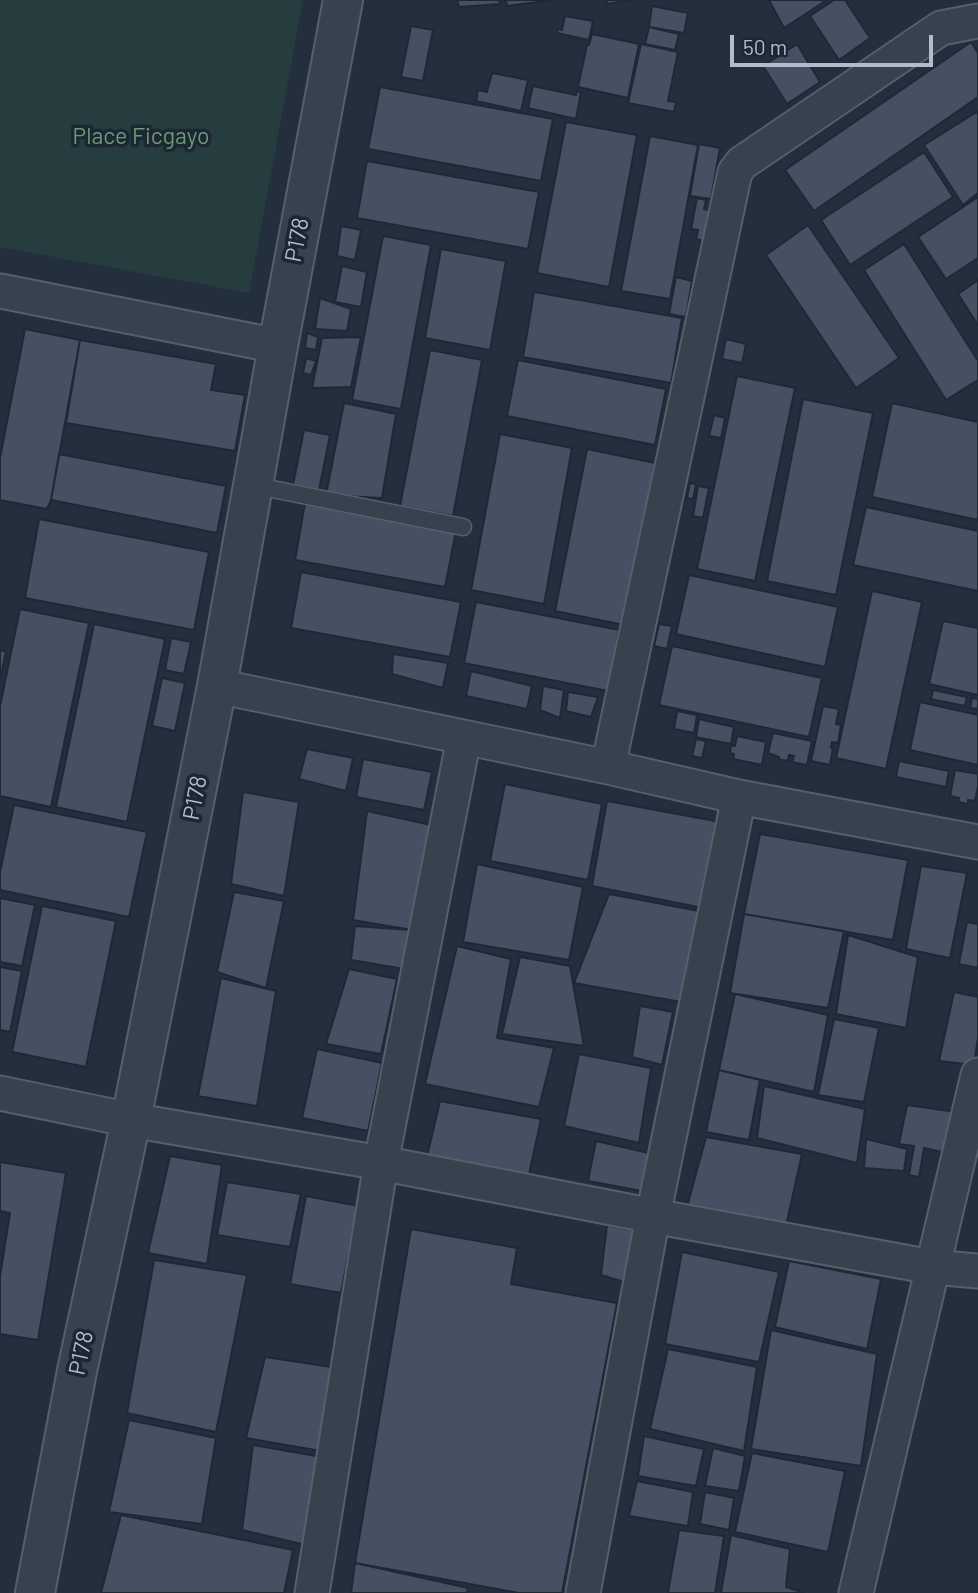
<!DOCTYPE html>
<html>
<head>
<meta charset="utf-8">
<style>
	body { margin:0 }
	#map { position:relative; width:978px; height:1593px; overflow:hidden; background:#242f3e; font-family:Barlow,sans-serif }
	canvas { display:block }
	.scale { position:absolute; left:730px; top:35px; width:203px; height:32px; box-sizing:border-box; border:4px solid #b4bcc9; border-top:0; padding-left:9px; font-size:21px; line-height:24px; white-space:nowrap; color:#b4bcc9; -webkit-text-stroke:5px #1d2633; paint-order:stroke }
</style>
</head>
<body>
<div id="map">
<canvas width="978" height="1593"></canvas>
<div class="scale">50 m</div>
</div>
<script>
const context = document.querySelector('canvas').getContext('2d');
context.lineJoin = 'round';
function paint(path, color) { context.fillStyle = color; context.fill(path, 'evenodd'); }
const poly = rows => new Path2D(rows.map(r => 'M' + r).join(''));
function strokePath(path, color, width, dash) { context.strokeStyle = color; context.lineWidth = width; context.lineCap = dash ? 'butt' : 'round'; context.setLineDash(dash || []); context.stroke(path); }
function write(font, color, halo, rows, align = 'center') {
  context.font = font + ' Barlow,sans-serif'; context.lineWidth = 7; context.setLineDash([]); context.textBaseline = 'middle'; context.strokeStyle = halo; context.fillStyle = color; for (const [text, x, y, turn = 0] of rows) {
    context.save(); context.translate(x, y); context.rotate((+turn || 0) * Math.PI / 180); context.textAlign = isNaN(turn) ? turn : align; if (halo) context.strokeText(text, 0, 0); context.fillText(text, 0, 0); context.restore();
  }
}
paint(poly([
	[0,0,303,0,249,293,0,247]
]), '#263c3f');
const building = poly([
	[457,0,499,0,500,4,459,7,457,0],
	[506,0,553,0,507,6,506,0],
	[606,0,632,0,607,4,606,0],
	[769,0,827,0,784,28,769,0],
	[834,0,845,0,870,38,839,60,810,16,834,0],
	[652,6,688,13,684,33,649,27,652,6],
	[565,16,593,21,589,40,557,33,558,29,562,30,565,16],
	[411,26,433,30,423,81,401,77,411,26],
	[649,27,679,34,675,50,645,44,649,27],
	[592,34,639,44,628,98,578,87,587,45,589,45,592,34],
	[971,42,978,53,978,97,814,211,785,170,971,42],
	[641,44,678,52,668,101,676,102,674,112,628,103,641,44],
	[797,44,820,82,787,104,763,66,797,44],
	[492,73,528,80,521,111,476,101,478,90,487,92,492,73],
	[533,86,576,95,577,91,581,92,576,119,528,108,533,86],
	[380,87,553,119,541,181,368,149,380,87],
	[978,111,978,193,963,205,924,145,978,111],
	[566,122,637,135,609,287,537,273,566,122],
	[650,136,698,145,670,299,621,291,650,136],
	[699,144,720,148,711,199,690,196,699,144],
	[924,152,953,197,850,265,821,220,924,152],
	[367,161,539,192,528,249,357,218,367,161],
	[978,197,978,258,946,279,918,237,978,197],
	[697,198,706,200,704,209,718,212,712,243,696,239,698,230,691,229,697,198],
	[808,225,899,358,856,388,766,255,808,225],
	[341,226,361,230,355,260,337,256,341,226],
	[383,236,431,245,401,409,352,400,383,236],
	[904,244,978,361,978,380,946,400,864,270,904,244],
	[441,249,506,261,490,350,425,338,441,249],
	[342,266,367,272,361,307,335,302,342,266],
	[676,277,692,281,686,317,669,314,676,277],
	[978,280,978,325,958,294,978,280],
	[534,292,682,318,671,383,523,357,534,292],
	[320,298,351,309,347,331,315,329,320,298],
	[25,329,80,340,51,500,47,509,0,500,0,458,25,329],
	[307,333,318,337,316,350,305,348,307,333],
	[361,337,351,387,312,388,322,338,361,337],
	[726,339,746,344,742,363,722,359,726,339],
	[80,340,216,364,211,390,245,395,235,451,66,423,80,340],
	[430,350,482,360,453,516,400,506,430,350],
	[306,358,316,361,311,375,303,373,306,358],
	[518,360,666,389,655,445,507,416,518,360],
	[737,376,795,388,755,581,697,569,737,376],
	[803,399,873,413,836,595,767,581,803,399],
	[344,403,396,414,382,498,326,495,344,403],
	[892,403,978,422,978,520,872,497,892,403],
	[714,415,725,418,721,438,709,436,714,415],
	[304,430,330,435,319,490,293,485,304,430],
	[500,434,572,448,544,604,471,590,500,434],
	[587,449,655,463,624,625,555,611,587,449],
	[59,454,226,486,217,533,51,500,59,454],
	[690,483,696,484,693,499,687,498,690,483],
	[698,486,709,488,703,518,693,516,698,486],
	[305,503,456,531,445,587,295,560,305,503],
	[866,507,978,531,978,591,853,565,866,507],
	[39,519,209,552,194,630,25,598,39,519],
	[301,572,461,602,450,657,291,628,301,572],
	[689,575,838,607,825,667,676,634,689,575],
	[872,591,922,602,886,769,836,758,872,591],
	[476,602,619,630,608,691,464,663,476,602],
	[20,609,89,623,51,807,0,796,0,706,20,609],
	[943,621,978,628,978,695,929,684,943,621],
	[94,624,165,639,127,822,56,807,94,624],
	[659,624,672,626,667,649,654,646,659,624],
	[171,638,191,642,184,674,165,670,171,638],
	[672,646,822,678,809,737,659,705,672,646],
	[0,650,6,652,0,680,0,650],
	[393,654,448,663,443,688,392,674,393,654],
	[471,671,532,686,527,709,466,696,471,671],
	[162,678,185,683,175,731,152,726,162,678],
	[543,686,564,690,560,718,540,710,543,686],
	[933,690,967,697,965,706,931,699,933,690],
	[568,692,598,697,591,717,566,711,568,692],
	[972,698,978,699,978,709,970,708,972,698],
	[920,702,978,715,978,765,910,750,920,702],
	[823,706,839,709,836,724,841,725,838,743,832,742,831,748,833,748,830,765,811,761,823,706],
	[677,711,697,715,694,733,674,729,677,711],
	[699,719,734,727,731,744,696,737,699,719],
	[773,733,812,741,807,765,792,762,794,756,789,755,788,761,778,759,779,757,768,753,773,733],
	[737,736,766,742,762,765,733,759,734,754,730,753,731,745,735,746,737,736],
	[696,739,706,741,702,758,692,756,696,739],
	[307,749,353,758,346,791,299,779,307,749],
	[363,759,432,772,424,810,356,797,363,759],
	[899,761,949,771,946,787,896,777,899,761],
	[955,770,978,774,978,787,975,801,968,800,968,804,958,802,959,798,950,796,955,770],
	[505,784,602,804,588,880,490,861,505,784],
	[243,792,299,802,284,896,231,884,243,792],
	[607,801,726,823,708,909,592,886,607,801],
	[14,805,147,832,129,917,0,890,0,872,14,805],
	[367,811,440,827,418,931,353,920,367,811],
	[760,834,908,860,893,940,744,914,760,834],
	[477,864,583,887,569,960,463,942,477,864],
	[921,866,967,873,950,958,906,949,921,866],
	[234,892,284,901,266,988,217,972,234,892],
	[609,894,699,911,681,1002,574,983,609,894],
	[0,898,35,905,22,966,0,962,0,898],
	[42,906,116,921,86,1067,12,1052,42,906],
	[744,914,844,931,828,1008,730,993,744,914],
	[967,922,978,924,978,968,959,964,967,922],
	[355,926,411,930,404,969,351,960,355,926],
	[848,935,918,957,906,1028,836,1014,848,935],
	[457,946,511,959,497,1038,554,1048,539,1107,425,1084,457,946],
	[520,957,570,966,584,1046,502,1034,520,957],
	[0,967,22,971,10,1032,0,1030,0,967],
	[349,969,397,979,381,1054,326,1044,349,969],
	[221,978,276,991,257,1106,198,1096,221,978],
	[954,992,978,997,978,1037,974,1065,939,1061,954,992],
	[735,994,828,1015,814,1092,719,1070,735,994],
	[640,1006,673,1012,662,1065,632,1057,640,1006],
	[834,1019,879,1028,864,1102,818,1095,834,1019],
	[317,1049,382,1063,368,1131,302,1118,317,1049],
	[579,1054,651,1068,639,1143,564,1126,579,1054],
	[719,1070,760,1080,749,1140,706,1132,719,1070],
	[764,1086,865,1109,857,1163,757,1138,764,1086],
	[440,1101,541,1119,528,1179,426,1161,440,1101],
	[907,1105,956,1112,947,1153,924,1148,919,1177,909,1175,914,1146,899,1144,907,1105],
	[706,1137,802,1154,786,1226,687,1207,706,1137],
	[866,1139,907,1149,904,1171,864,1168,866,1139],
	[596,1141,649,1153,642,1191,588,1181,596,1141],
	[170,1156,222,1165,207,1264,148,1253,170,1156],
	[0,1162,66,1173,38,1340,0,1334,0,1276,10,1213,0,1211,0,1162],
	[227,1182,301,1194,290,1247,217,1235,227,1182],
	[306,1196,358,1206,341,1293,290,1284,306,1196],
	[607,1225,636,1231,627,1283,601,1275,607,1225],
	[411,1229,517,1248,511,1284,617,1303,562,1593,519,1593,355,1563,411,1229],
	[682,1252,779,1272,759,1362,665,1344,682,1252],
	[154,1260,247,1275,216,1432,127,1413,154,1260],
	[789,1261,881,1279,867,1349,775,1327,789,1261],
	[771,1330,877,1354,861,1466,751,1449,771,1330],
	[668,1349,757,1367,744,1451,650,1429,668,1349],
	[265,1357,338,1368,321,1451,246,1438,265,1357],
	[129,1420,216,1438,202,1524,109,1512,129,1420],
	[644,1436,704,1449,696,1486,638,1476,644,1436],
	[253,1445,322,1457,306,1545,242,1530,253,1445],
	[713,1448,745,1456,739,1491,705,1486,713,1448],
	[752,1453,845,1471,828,1552,735,1532,752,1453],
	[637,1481,693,1492,688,1526,629,1516,637,1481],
	[705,1492,734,1498,729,1530,700,1524,705,1492],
	[121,1515,293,1550,284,1593,101,1593,121,1515],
	[679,1530,724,1536,715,1593,668,1593,679,1530],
	[731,1535,790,1549,786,1587,804,1593,721,1593,731,1535],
	[355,1563,468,1588,467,1593,351,1593,355,1563]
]);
paint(building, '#455162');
strokePath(building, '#1f2835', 2);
const service = poly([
	[252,485,463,527]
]);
const minor = poly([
	[0,291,278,346],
	[217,686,608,767,739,797,978,842],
	[608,767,735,172,742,163,941,28,978,21],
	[0,1093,131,1120,381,1163,653,1216,932,1267,978,1271],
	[312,1593,381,1163,464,738],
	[583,1593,653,1216,739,797],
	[856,1593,978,1075]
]);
const tertiary = poly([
	[35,1593,77,1371,131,1120,217,686,278,346,343,0]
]);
strokePath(service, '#565f6c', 19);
strokePath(minor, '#565f6c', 37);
strokePath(tertiary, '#565f6c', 42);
strokePath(service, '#38414e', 16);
strokePath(minor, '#38414e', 33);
strokePath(tertiary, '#38414e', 38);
write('23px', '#6b9a76', '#1d2633', [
	["Place Ficgayo",141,136]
]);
write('23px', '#b4bcc9', '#1d2633', [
	["P178",297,240,-79],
	["P178",195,798,-79],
	["P178",81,1353,-78]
]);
</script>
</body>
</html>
